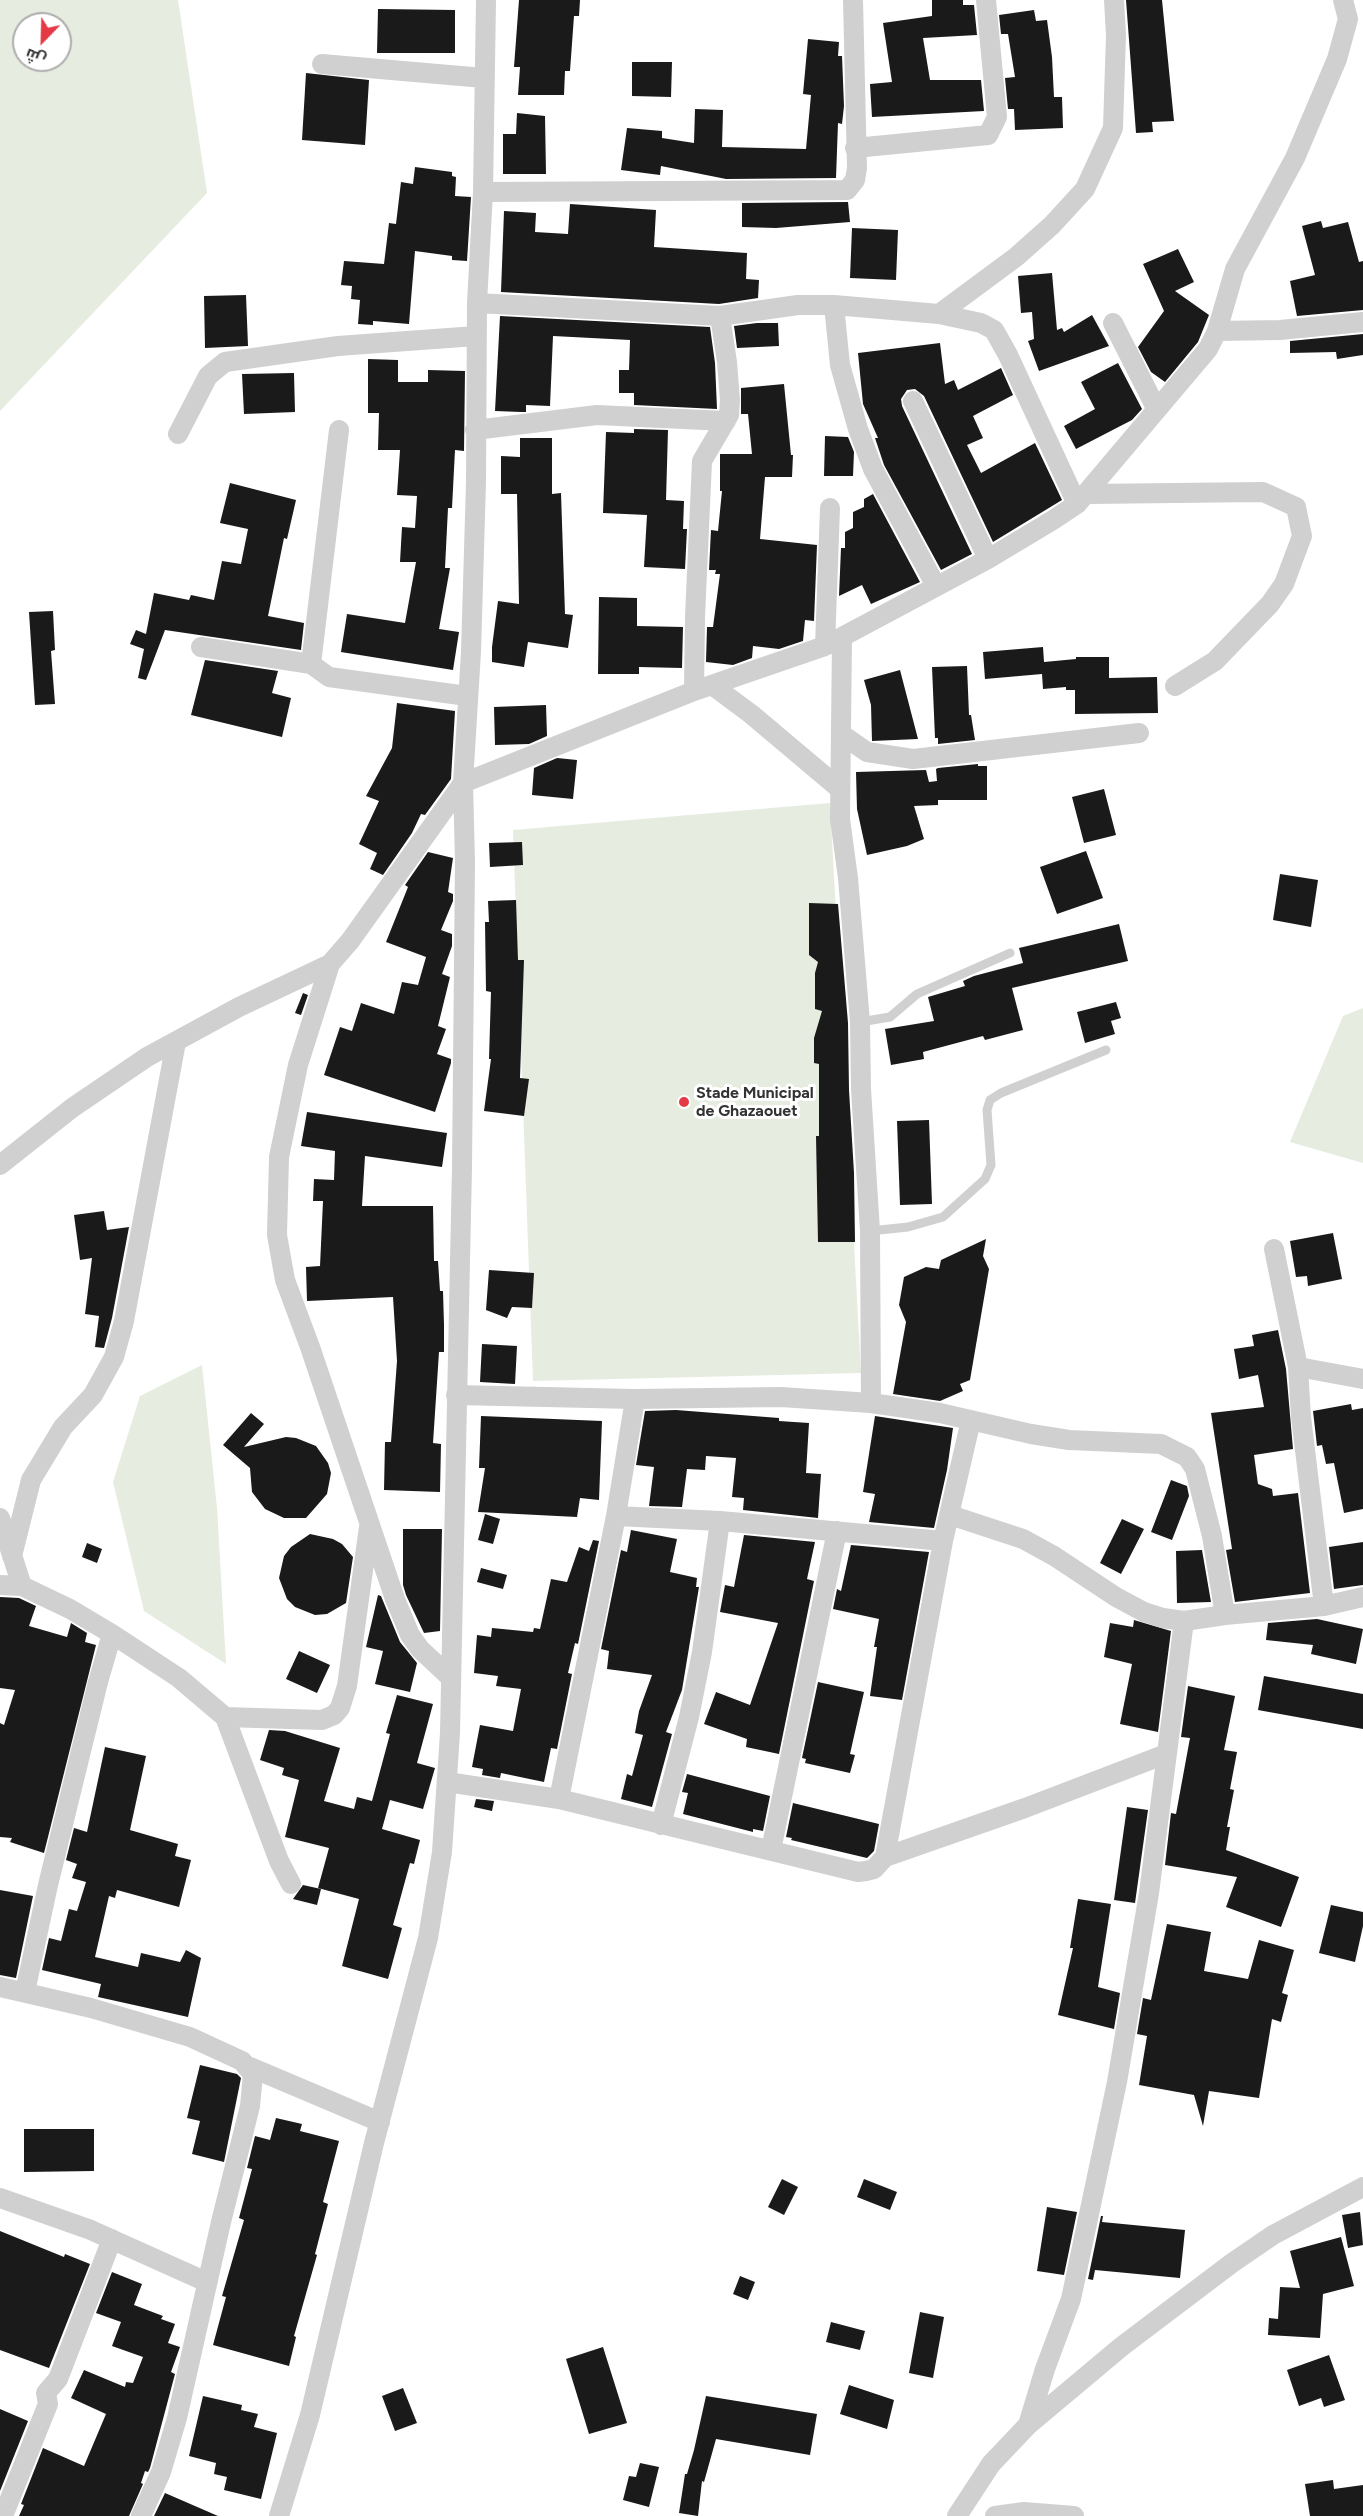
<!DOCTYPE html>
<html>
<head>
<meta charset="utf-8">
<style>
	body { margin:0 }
	#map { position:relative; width:1363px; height:2516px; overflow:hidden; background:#fff; font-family:Figtree,Cairo,sans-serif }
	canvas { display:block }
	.north { position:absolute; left:12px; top:12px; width:60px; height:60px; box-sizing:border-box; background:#fff; border:2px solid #adadad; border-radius:50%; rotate:203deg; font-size:16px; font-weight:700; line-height:24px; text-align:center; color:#333 }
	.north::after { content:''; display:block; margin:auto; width:21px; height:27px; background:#e63946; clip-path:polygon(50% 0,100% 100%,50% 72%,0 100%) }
</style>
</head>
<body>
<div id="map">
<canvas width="1363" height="2516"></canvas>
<div class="north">ش</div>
</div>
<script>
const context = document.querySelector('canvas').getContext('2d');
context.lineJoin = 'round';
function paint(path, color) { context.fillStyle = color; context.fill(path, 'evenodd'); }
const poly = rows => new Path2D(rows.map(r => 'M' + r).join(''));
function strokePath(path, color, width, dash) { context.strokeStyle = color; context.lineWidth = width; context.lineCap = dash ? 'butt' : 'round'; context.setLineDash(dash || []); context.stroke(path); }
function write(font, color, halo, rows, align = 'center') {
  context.font = font + ' Figtree,sans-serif'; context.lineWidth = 6; context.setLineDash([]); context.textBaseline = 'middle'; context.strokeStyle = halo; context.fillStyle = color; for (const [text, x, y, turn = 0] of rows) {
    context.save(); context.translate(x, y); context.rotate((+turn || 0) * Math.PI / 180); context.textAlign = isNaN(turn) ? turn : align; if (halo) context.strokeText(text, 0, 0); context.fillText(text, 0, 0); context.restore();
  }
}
paint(poly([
	[0,0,178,0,207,193,0,411],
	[24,24,60,24,60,60,24,60],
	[830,803,861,1373,533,1381,513,830],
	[1363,1008,1363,1163,1290,1142,1343,1016],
	[202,1365,217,1508,226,1664,144,1611,113,1482,140,1396]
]), '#e6ecdf');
paint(poly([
	[519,0,580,0,579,16,574,16,570,71,565,71,564,95,518,95,520,67,514,67],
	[932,0,963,0,963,5,974,5,977,35,923,38,930,80,981,80,984,111,872,117,870,84,892,82,883,23,932,16],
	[1126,0,1162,0,1174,121,1152,122,1153,132,1136,133],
	[378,9,455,10,455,53,377,53],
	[1034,10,1036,21,1047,20,1052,57,1054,97,1062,97,1063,128,1015,130,1014,109,1008,109,1005,78,1015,77,1008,34,1001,34,999,15],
	[808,39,839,42,838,56,842,56,844,106,842,124,838,123,836,178,726,179,661,166,660,175,621,170,627,128,662,131,662,138,694,143,695,109,723,110,722,147,806,149,811,95,803,94],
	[632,62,672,62,671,97,632,96],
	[306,73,369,80,365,145,302,140],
	[517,113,545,116,546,174,503,174,503,134,516,134],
	[415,167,452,172,452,176,456,177,455,196,471,197,467,261,452,260,452,256,415,251,409,324,373,321,373,325,358,324,360,300,351,299,352,286,341,285,344,261,384,264,389,223,396,224,401,182,413,184],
	[848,202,850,222,776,228,742,227,742,203],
	[570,204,656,210,654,247,747,253,746,279,759,280,758,298,719,304,501,292,504,211,536,213,535,232,568,234],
	[1321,221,1323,228,1348,222,1359,262,1363,261,1363,310,1297,316,1290,281,1315,275,1302,226],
	[852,228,898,230,896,280,850,278],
	[1178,249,1194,282,1175,291,1209,315,1198,342,1165,382,1151,372,1138,347,1164,311,1143,264],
	[1052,273,1057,330,1062,328,1064,332,1092,315,1109,346,1039,371,1028,341,1034,339,1032,312,1021,313,1018,276],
	[246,295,248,346,205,348,204,296],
	[500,316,710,327,715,363,717,409,634,405,634,393,619,393,619,370,629,370,630,340,553,336,550,406,526,405,526,412,521,412,495,411],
	[757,323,778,323,779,346,737,348,734,326],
	[1363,334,1363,355,1337,359,1336,352,1290,353,1290,341],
	[940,343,945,384,954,380,958,390,1001,368,1013,395,973,416,983,438,967,445,981,473,1035,443,1062,500,993,542,924,396,915,389,907,390,901,399,902,406,972,554,941,570,884,465,875,438,878,438,863,404,858,353],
	[368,359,398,360,398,382,428,382,428,370,465,371,464,451,455,450,452,508,448,508,445,568,450,568,439,629,459,632,453,670,341,652,347,614,405,623,416,562,400,562,402,527,415,528,417,496,397,495,400,450,378,450,379,413,368,413],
	[1118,363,1142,409,1132,420,1076,449,1064,426,1095,409,1081,382],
	[294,373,295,412,244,414,242,374],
	[784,384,791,455,793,455,792,477,765,477,760,539,817,545,814,621,805,620,803,641,779,649,753,646,752,658,733,665,706,662,707,627,713,627,720,574,715,574,716,570,709,570,711,530,718,531,722,491,720,491,720,454,752,454,748,414,741,414,741,388],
	[634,429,668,430,666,500,684,501,683,529,687,529,685,569,644,567,647,515,603,513,606,432,634,433],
	[825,436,848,437,854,452,853,476,824,476],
	[520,438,552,438,552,494,561,493,565,614,573,615,568,648,528,642,524,667,492,662,492,647,498,601,519,604,517,494,501,494,501,456,520,457],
	[230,483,296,500,287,539,284,538,268,616,304,623,301,650,165,630,146,680,138,678,144,649,130,644,136,630,146,634,154,593,189,600,191,595,214,600,222,561,241,564,248,529,220,523],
	[873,494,920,582,871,604,862,585,839,596,841,548,845,548,845,532,853,528,853,512,864,507,864,499],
	[599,597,637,598,637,626,683,627,682,668,639,667,639,674,598,674],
	[53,611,55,650,51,651,55,704,35,705,29,612],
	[1043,647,1044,662,1076,659,1076,657,1109,657,1109,678,1157,677,1158,713,1075,714,1075,690,1066,690,1066,687,1043,689,1042,674,985,679,983,652],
	[205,660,278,671,272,693,291,698,282,737,191,715],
	[967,666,969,715,971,715,975,740,938,744,938,738,935,738,932,667],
	[900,670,918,739,872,741,871,705,864,680],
	[397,703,455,711,451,779,425,815,421,814,412,833,383,875,370,869,377,853,359,844,379,801,366,796,392,748],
	[546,705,547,736,529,744,495,745,494,707],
	[557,758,577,760,573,799,532,795,534,768],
	[978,764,978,766,987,766,987,800,938,800,938,805,914,806,924,839,907,846,867,855,857,809,856,772,926,770,929,782,937,781,936,769,938,768],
	[1104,789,1116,835,1084,843,1072,797],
	[522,842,523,865,490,867,489,843],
	[1086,851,1103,898,1057,914,1040,867],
	[428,852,453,858,448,892,453,894,453,901,441,930,452,934,452,946,442,974,450,977,438,1026,446,1029,437,1054,451,1059,451,1063,435,1112,324,1075,340,1027,352,1031,361,1003,394,1014,402,982,418,985,426,957,386,942,408,887,405,885],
	[1280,874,1318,880,1311,927,1273,920],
	[516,900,518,960,524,960,520,1078,529,1079,524,1116,484,1111,491,1059,489,1059,491,992,486,991,485,922,489,922,488,901],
	[809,903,838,904,848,1023,849,1090,854,1173,855,1242,818,1242,816,1136,819,1136,819,1064,814,1063,814,1038,822,1011,815,1009,815,973,818,962,809,955],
	[1119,924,1128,961,1012,988,1023,1030,985,1040,983,1036,923,1052,924,1059,891,1065,885,1029,934,1021,928,997,965,986,963,981,974,976,1023,963,1019,948],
	[303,993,308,995,301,1015,295,1013],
	[1116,1002,1121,1018,1111,1021,1115,1034,1085,1043,1077,1012],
	[307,1112,447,1133,442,1167,365,1156,362,1206,433,1206,434,1261,438,1261,440,1291,443,1291,444,1325,444,1352,439,1352,433,1443,441,1444,440,1492,384,1490,385,1442,391,1442,397,1361,393,1297,307,1301,306,1267,320,1266,323,1201,313,1201,314,1179,334,1180,335,1151,301,1146],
	[929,1120,932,1204,900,1205,897,1121],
	[104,1211,107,1230,129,1227,112,1318,104,1348,95,1347,99,1316,85,1314,92,1258,80,1260,74,1215],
	[1333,1233,1342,1279,1308,1286,1307,1276,1296,1277,1290,1241],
	[986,1239,983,1256,989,1269,970,1380,960,1384,963,1391,940,1401,893,1394,906,1322,899,1305,904,1277,926,1267,939,1269,941,1260],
	[489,1270,534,1273,532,1308,512,1307,507,1318,486,1310],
	[1278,1330,1286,1369,1293,1449,1254,1455,1258,1484,1272,1489,1273,1496,1298,1493,1310,1593,1235,1602,1226,1550,1232,1549,1211,1413,1264,1407,1258,1375,1239,1379,1234,1349,1254,1346,1252,1335],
	[482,1344,517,1346,515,1384,480,1382],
	[1351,1404,1352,1410,1363,1408,1363,1509,1344,1513,1334,1463,1326,1464,1322,1445,1317,1446,1313,1411],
	[676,1410,779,1418,779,1421,809,1423,806,1473,821,1474,818,1518,743,1510,744,1498,732,1497,736,1458,706,1456,705,1470,687,1469,682,1507,649,1506,654,1467,636,1465,645,1411],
	[251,1413,264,1424,244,1447,286,1437,296,1438,316,1446,328,1463,331,1473,327,1494,306,1518,284,1518,265,1509,252,1492,250,1468,223,1445],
	[481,1416,602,1421,599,1500,580,1498,577,1517,478,1512,485,1468,479,1468],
	[875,1416,953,1428,947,1470,934,1528,869,1522,875,1494,863,1492],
	[1171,1480,1187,1486,1189,1496,1172,1540,1151,1532],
	[485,1514,500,1519,493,1544,478,1540],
	[1122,1519,1144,1529,1121,1574,1100,1563],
	[403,1529,442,1529,440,1631,424,1633,406,1595,403,1585],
	[631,1530,677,1539,670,1572,697,1578,696,1587,699,1587,682,1690,666,1732,672,1734,652,1807,621,1799,627,1774,632,1776,643,1735,635,1733,639,1711,652,1675,607,1669,609,1651,601,1649,621,1550,627,1552],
	[310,1534,333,1539,342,1544,353,1557,346,1603,327,1614,315,1615,295,1607,287,1599,279,1578,284,1556,291,1547],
	[744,1535,815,1542,807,1579,814,1581,779,1754,746,1747,747,1739,704,1724,716,1692,750,1705,778,1623,720,1612,725,1585,734,1587],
	[593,1540,599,1541,578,1644,575,1643,568,1673,572,1674,557,1749,551,1748,544,1782,501,1773,500,1778,482,1775,483,1769,472,1767,480,1725,513,1731,521,1689,496,1686,498,1676,474,1673,477,1635,491,1637,492,1628,533,1632,534,1628,540,1629,551,1579,567,1582,579,1547,589,1551],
	[1363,1542,1363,1585,1334,1589,1329,1547],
	[87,1543,102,1549,97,1563,82,1557],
	[851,1545,929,1552,902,1700,870,1696,877,1647,874,1647,879,1619,833,1609,837,1589,841,1591],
	[1202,1550,1211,1602,1177,1603,1176,1551],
	[481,1568,507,1575,503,1589,477,1582],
	[378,1595,381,1596,400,1642,417,1663,410,1692,375,1684,383,1651,366,1647],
	[0,1597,19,1598,36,1606,29,1626,67,1637,71,1623,87,1633,85,1642,96,1645,44,1853,10,1842,12,1838,0,1837,0,1723,4,1725,15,1690,0,1688],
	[1317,1619,1363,1629,1356,1664,1311,1654,1313,1645,1266,1640,1268,1623],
	[1134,1620,1171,1631,1158,1732,1120,1724,1132,1664,1104,1657,1110,1623,1133,1627],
	[299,1651,330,1665,317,1693,286,1679],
	[1264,1676,1363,1694,1363,1729,1258,1710],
	[818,1682,864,1692,850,1754,855,1755,850,1773,805,1763,806,1759,802,1758],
	[1188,1686,1235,1696,1224,1750,1237,1752,1230,1789,1234,1790,1227,1827,1230,1827,1226,1850,1299,1877,1281,1927,1226,1907,1237,1877,1165,1865,1171,1813,1176,1814,1190,1738,1181,1737],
	[397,1695,433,1704,417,1763,435,1768,423,1809,390,1800,382,1829,420,1840,414,1864,410,1863,393,1925,402,1928,388,1979,342,1966,359,1899,318,1888,329,1848,285,1837,299,1780,282,1775,284,1768,260,1760,269,1730,285,1731,340,1748,324,1801,354,1809,357,1797,372,1801,390,1734,386,1733],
	[105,1747,146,1756,130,1830,178,1844,175,1856,191,1860,179,1907,117,1890,115,1898,109,1896,95,1957,138,1967,141,1953,180,1962,186,1950,201,1958,188,2017,98,1997,101,1984,42,1970,49,1938,61,1941,69,1909,77,1911,86,1882,72,1878,77,1864,66,1860,74,1828,87,1832],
	[687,1774,770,1796,763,1831,753,1829,753,1832,683,1814,688,1793,682,1792],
	[476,1799,494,1801,492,1811,474,1807],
	[793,1803,879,1824,874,1851,867,1858,791,1840,792,1838,786,1837],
	[1127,1807,1148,1810,1135,1903,1114,1900],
	[303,1885,321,1889,317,1905,293,1899],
	[0,1890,33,1896,16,1978,0,1975],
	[1078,1899,1111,1904,1098,1987,1120,1993,1114,2029,1058,2015,1073,1948,1070,1948],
	[1331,1905,1363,1912,1363,1926,1355,1962,1319,1953],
	[1167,1924,1211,1932,1204,1971,1248,1979,1259,1940,1294,1950,1282,1993,1288,1995,1281,2022,1272,2019,1259,2098,1209,2091,1203,2126,1194,2095,1139,2085,1147,2036,1137,2034,1143,1998,1151,2000],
	[200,2065,237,2074,241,2078,224,2162,192,2154,200,2121,187,2118],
	[276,2118,302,2124,300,2131,339,2141,323,2202,328,2204,315,2254,317,2255,294,2336,296,2337,289,2366,213,2345,226,2297,222,2296,244,2220,239,2218,252,2169,247,2168,255,2136,270,2140],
	[24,2129,94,2129,94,2171,24,2172],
	[782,2179,798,2187,784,2215,768,2207],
	[864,2179,897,2192,890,2210,857,2197],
	[1047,2207,1077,2212,1064,2275,1037,2271],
	[1360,2212,1363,2245,1348,2248,1342,2215],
	[1101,2216,1103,2216,1102,2222,1185,2230,1180,2278,1095,2270,1093,2280,1088,2279],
	[0,2231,64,2257,65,2254,90,2264,49,2368,0,2350],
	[1341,2237,1354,2286,1323,2294,1320,2338,1268,2335,1269,2318,1278,2319,1280,2287,1300,2288,1290,2251],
	[112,2272,142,2284,134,2305,163,2316,161,2319,175,2324,168,2343,180,2347,171,2372,175,2374,150,2468,148,2472,145,2471,141,2483,143,2484,129,2516,19,2516,24,2505,21,2504,43,2448,84,2466,106,2414,71,2398,84,2370,125,2387,126,2382,133,2383,143,2357,112,2346,121,2322,96,2313],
	[740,2276,755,2282,748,2300,733,2294],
	[920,2312,944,2317,933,2378,909,2373],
	[831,2322,865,2331,860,2350,826,2342],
	[603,2347,627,2423,589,2434,566,2359],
	[1329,2355,1345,2400,1324,2407,1321,2398,1299,2406,1287,2370],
	[849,2385,894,2400,887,2429,840,2414],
	[403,2388,417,2423,395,2431,382,2396],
	[203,2396,242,2405,241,2410,258,2414,254,2427,277,2433,261,2499,224,2490,227,2477,214,2474,216,2463,189,2456],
	[706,2396,817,2414,810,2455,716,2439,704,2482,702,2481,698,2516,679,2513,685,2474,687,2474,694,2450],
	[0,2409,28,2421,0,2491],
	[640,2463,659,2467,649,2507,623,2500,629,2476,636,2477],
	[1333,2480,1334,2489,1363,2485,1363,2516,1310,2516,1305,2484],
	[165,2493,218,2516,154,2516]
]), '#1a1a1a');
strokePath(poly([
	[860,1022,890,1017,917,994,1010,953],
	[870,1231,908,1227,943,1217,985,1179,991,1165,987,1110,990,1100,1001,1093,1106,1050]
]), '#d0d0d0', 9);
strokePath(poly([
	[322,64,484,78],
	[855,148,988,135,997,117,986,0],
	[483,192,847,190,855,180,857,168,853,0],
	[477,303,720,316,798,305,834,305,939,314,981,323,994,330,1008,355,1077,504],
	[834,305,840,365,858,429,873,469,936,586],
	[939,314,1016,257,1052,225,1085,189,1113,128,1116,35,1114,0],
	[1113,323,1156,408],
	[1217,331,1280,330,1363,322],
	[913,401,988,559],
	[339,430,311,664,329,677,467,696],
	[475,430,597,415,726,421],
	[178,434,208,376,225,362,338,346,476,336],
	[1087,494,1263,492,1296,507,1302,536,1284,584,1270,604,1215,661,1175,686],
	[842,638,840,819,848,878,860,1022,861,1089,870,1231,871,1403],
	[825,646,830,508],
	[201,647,311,664],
	[712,685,751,714,840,789],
	[694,691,695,617,702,461,729,415,730,400,727,362,720,316],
	[841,734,867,752,913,759,1139,733],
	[330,964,298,1065,279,1157,277,1235,285,1280,310,1347,395,1599,410,1635,420,1649,451,1678],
	[0,1165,72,1108,147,1057,239,1007,330,964,350,941,463,783,694,691,825,646,988,559,1053,520,1077,504,1208,349,1217,331,1235,269,1295,158,1337,59,1348,19,1343,0],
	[1274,1249,1298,1367,1301,1417,1324,1606],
	[1298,1367,1363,1379],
	[456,1395,635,1399,781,1397,871,1403,940,1413,1031,1434,1069,1440,1161,1444,1187,1457,1195,1469,1212,1536,1225,1615],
	[950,1515,1023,1539,1054,1556,1116,1597,1144,1612,1163,1618,1184,1621,1225,1615,1324,1606,1363,1597],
	[616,1516,720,1521,943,1541],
	[0,1518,22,1586,70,1609,112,1634,179,1678,225,1717,279,1861,291,1884],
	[12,1556,31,1480,63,1427,93,1395,114,1357,124,1321,176,1042],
	[0,1585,22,1586],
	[225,1717,322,1720,334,1715,340,1708,347,1686,369,1527],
	[447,1782,559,1799,858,1872,866,1871,874,1869,885,1857,1025,1808,1166,1754],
	[559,1799,616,1516,635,1399],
	[661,1825,689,1717,702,1652,720,1521],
	[771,1850,837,1531],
	[885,1857,943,1541,971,1420],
	[0,1987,91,2008,190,2037,242,2061,253,2074,250,2106,221,2222,177,2418,161,2472,141,2516],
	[25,1992,48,1885,98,1682,112,1634],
	[250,2067,380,2122],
	[0,2198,91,2230,207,2282],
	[1028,2425,1045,2369,1071,2299,1117,2082,1149,1893,1184,1621],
	[3,2516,48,2404,46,2393,58,2379,112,2239],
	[279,2516,310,2415,374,2143,418,1976,428,1938,442,1852,450,1733,462,1167,465,862,463,783,471,652,476,482,477,303,483,192,486,0],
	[957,2516,991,2464,1028,2425,1121,2347,1232,2263,1273,2235,1363,2187],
	[995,2516,1024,2512,1074,2516]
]), '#d0d0d0', 20);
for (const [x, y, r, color] of [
	[684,1102,6,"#e63946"]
]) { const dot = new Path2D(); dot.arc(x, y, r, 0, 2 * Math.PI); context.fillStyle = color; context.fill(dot); strokePath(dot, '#fff', 2); }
write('bold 16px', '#333', '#fff', [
	["Stade Municipal",696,1093],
	["de Ghazaouet",696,1111]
], 'left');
</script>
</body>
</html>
